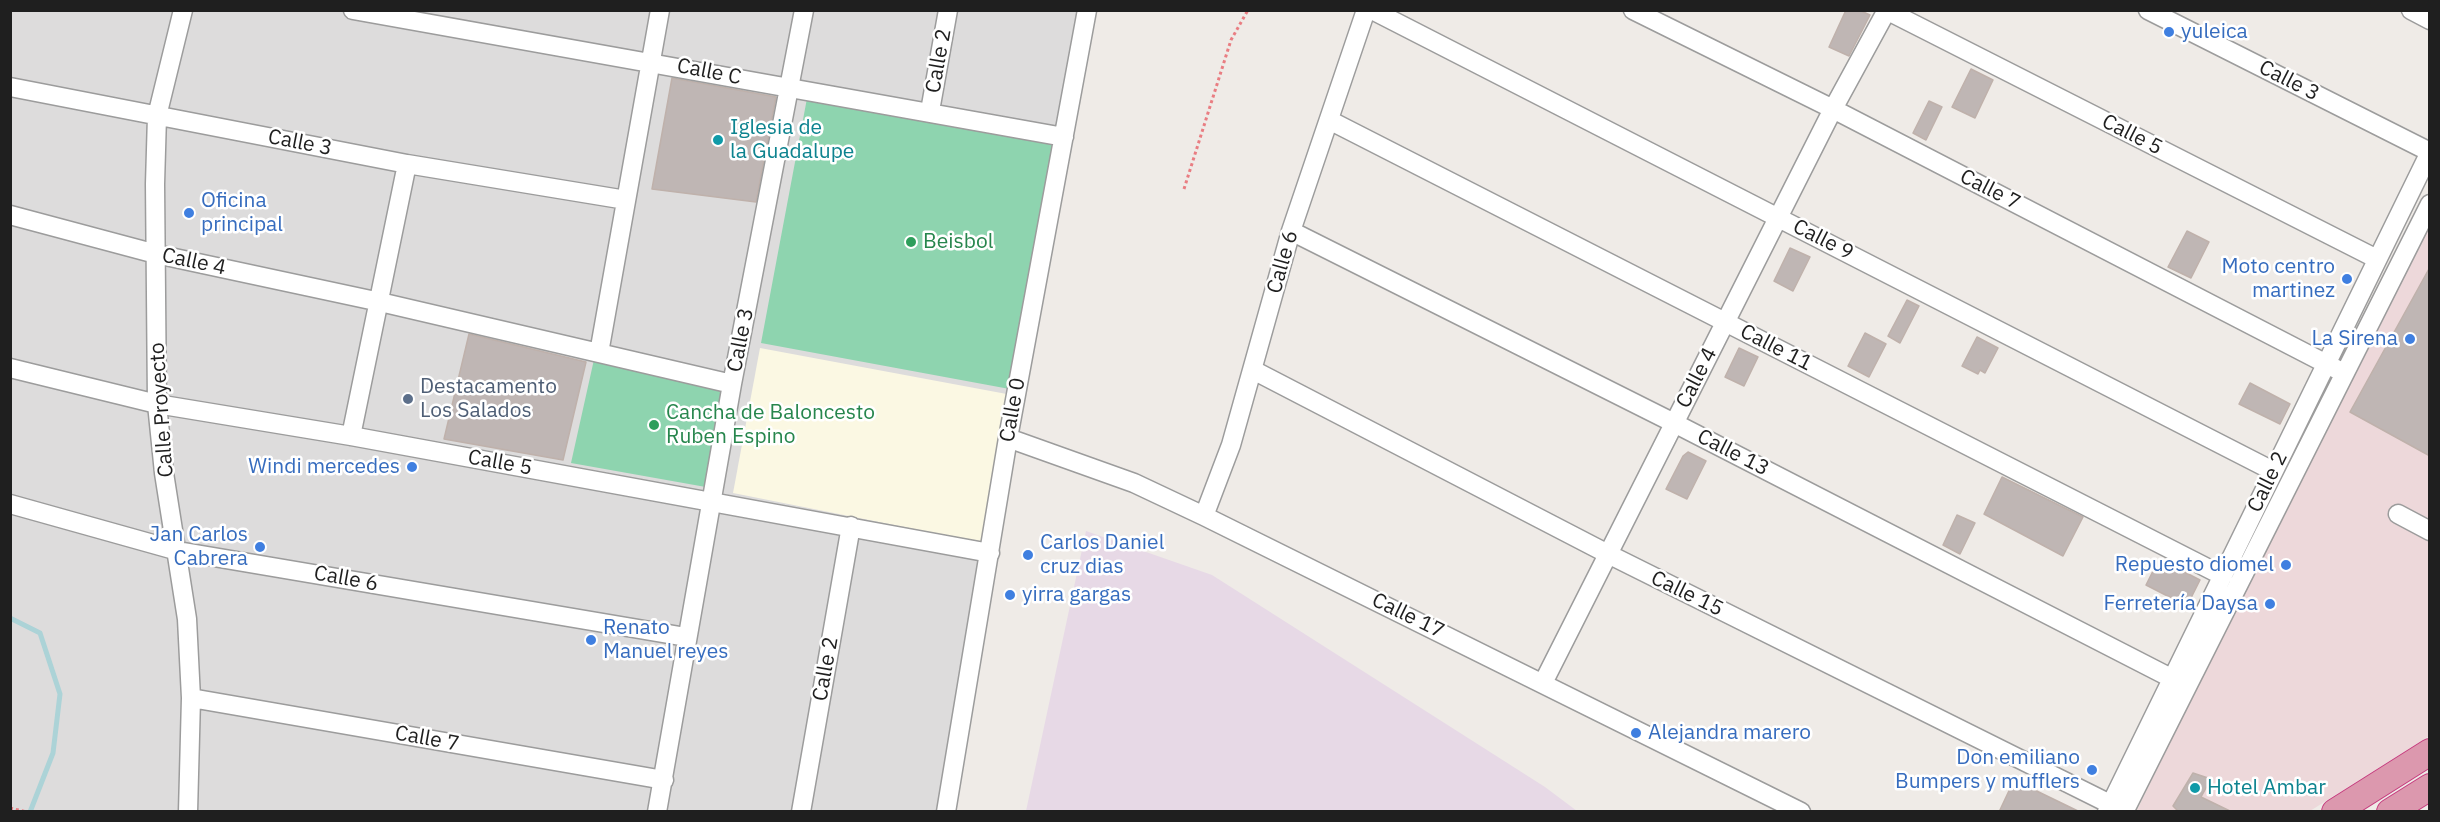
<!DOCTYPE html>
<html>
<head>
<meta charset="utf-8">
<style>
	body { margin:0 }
	#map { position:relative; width:2440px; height:822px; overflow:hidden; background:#efebe7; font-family:"IBM Plex Sans",sans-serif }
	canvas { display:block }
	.frame { position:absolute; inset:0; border:12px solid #1f1f1f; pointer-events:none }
</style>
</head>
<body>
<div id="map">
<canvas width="2440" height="822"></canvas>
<div class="frame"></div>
</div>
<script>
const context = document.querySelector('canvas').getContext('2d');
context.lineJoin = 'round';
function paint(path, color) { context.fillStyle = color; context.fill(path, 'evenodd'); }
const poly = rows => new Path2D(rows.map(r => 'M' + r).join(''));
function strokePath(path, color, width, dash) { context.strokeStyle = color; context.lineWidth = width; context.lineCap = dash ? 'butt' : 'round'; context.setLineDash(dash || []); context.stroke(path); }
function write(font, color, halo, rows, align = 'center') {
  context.font = font + ' "IBM Plex Sans",sans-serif'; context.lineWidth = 5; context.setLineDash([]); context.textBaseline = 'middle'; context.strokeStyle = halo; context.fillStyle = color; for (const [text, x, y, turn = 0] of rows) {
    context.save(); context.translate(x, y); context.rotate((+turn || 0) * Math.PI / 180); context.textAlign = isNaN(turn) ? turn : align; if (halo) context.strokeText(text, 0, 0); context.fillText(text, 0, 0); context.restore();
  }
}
paint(poly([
	[10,11,1088,11,945,811,11,811]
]), '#dddcdc');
paint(poly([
	[2429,211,2429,736,2310,811,2136,812]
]), '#edd8da');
paint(poly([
	[1086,531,1212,575,1545,787,1577,811,1026,811]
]), '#e7d9e6');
paint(poly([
	[760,348,1012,395,985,543,733,493]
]), '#fbf8e3');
paint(poly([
	[808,93,1058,140,1015,390,761,343],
	[595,355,735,387,717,489,571,463]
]), '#8ed4af');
strokePath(poly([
	[10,618,40,633,60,694,53,753,30,812]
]), '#acd3d7', 5);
const building = poly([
	[1846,10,1859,10,1870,15,1849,56,1829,47,1846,10],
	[1971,69,1993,80,1975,118,1952,107,1971,69],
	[672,78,776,97,756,202,652,189,672,78],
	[1929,101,1942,107,1926,140,1913,133,1929,101],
	[2187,231,2209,242,2191,278,2168,267,2187,231],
	[1790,248,1810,257,1793,291,1774,281,1790,248],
	[2430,267,2430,456,2350,412,2430,267],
	[1907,300,1919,306,1900,343,1888,336,1907,300],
	[1865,333,1886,344,1869,377,1848,366,1865,333],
	[469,334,586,362,563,460,444,439,469,334],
	[1977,337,1998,348,1985,373,1980,370,1978,374,1962,366,1977,337],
	[1739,348,1758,357,1744,386,1725,377,1739,348],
	[2250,383,2290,404,2280,424,2239,404,2250,383],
	[1688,452,1706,461,1687,499,1666,489,1683,456,1688,452],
	[2002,477,2083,517,2063,556,1984,514,2002,477],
	[1957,515,1975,523,1960,554,1943,545,1957,515],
	[2159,559,2200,580,2187,606,2146,585,2159,559],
	[2193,773,2211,779,2201,797,2232,812,2179,812,2173,806,2193,773],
	[2014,780,2080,812,1999,812,2014,780]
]);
paint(building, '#bfb6b4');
strokePath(building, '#bfb1ab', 1.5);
const minor = poly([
	[183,10,157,116,155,184,157,404,164,473,187,619,191,698,188,812],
	[353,10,1064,137],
	[1372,10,2273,471],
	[1633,10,1833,109,2344,373],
	[1886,10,2377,259],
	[2411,10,2430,20],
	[10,87,407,164,626,200],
	[930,111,948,10],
	[1329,120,2223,576],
	[10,215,156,254,380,302,732,384],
	[1291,231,1674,423,2173,679],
	[599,353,660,10],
	[10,368,157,404,351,436,990,553],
	[1253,370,1608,554,2124,811],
	[351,436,407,164],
	[1008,438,1134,483,1204,516,1801,812],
	[10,504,178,551,686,637],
	[2398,514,2430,531],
	[1204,516,1231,445,1291,231,1366,10],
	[1543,683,1833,109,1887,10],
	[191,698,664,780],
	[657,812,732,384,804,10],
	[801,812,851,526],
	[946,812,1008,438,1087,10],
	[2107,812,2430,152,2148,10],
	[2124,812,2430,204]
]);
const highway = poly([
	[2335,812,2430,752],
	[2390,812,2430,787]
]);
strokePath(minor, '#9c9c9c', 21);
strokePath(highway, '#c63b7e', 28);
strokePath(poly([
	[1184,189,1231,40,1248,10],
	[10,808,27,812]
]), '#e97d82', 3, [3, 3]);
strokePath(minor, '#fff', 18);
strokePath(highway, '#dc98ae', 26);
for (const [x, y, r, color] of [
	[2169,32,6,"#3f7fe0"],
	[718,140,6,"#0f9aa8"],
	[189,213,6,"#3f7fe0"],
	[911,242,6,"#2e9e5b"],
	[2347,279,6,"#3f7fe0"],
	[2410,339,6,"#3f7fe0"],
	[408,399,6,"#5c6f8a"],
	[654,425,6,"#2e9e5b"],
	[412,467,6,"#3f7fe0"],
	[260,547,6,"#3f7fe0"],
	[1028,555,6,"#3f7fe0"],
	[2286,565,6,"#3f7fe0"],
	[1010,595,6,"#3f7fe0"],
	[2270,604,6,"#3f7fe0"],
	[591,640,6,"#3f7fe0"],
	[1636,733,6,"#3f7fe0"],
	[2092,770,6,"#3f7fe0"],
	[2195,788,6,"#0f9aa8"]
]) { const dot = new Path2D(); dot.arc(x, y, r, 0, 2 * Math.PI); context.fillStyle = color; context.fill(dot); strokePath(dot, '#fff', 2); }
write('21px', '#366cbe', '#fff', [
	["yuleica",2181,32,"left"],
	["Oficina",201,201,"left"],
	["principal",201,225,"left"],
	["Moto centro",2335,267],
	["martinez",2335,291],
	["La Sirena",2398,339],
	["Windi mercedes",400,467],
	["Jan Carlos",248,535],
	["Cabrera",248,559],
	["Carlos Daniel",1040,543,"left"],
	["cruz dias",1040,567,"left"],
	["Repuesto diomel",2274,565],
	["yirra gargas",1022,595,"left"],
	["Ferretería Daysa",2258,604],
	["Renato",603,628,"left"],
	["Manuel reyes",603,652,"left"],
	["Alejandra marero",1648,733,"left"],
	["Don emiliano",2080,758],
	["Bumpers y mufflers",2080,782]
], 'right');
write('21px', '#1f1f1f', '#fff', [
	["Calle 2",939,61,-80],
	["Calle C",709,72,11],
	["Calle 3",2289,81,27],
	["Calle 5",2132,135,27],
	["Calle 3",300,143,11],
	["Calle 7",1990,190,27],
	["Calle 9",1823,240,27],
	["Calle 4",194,262,12],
	["Calle 6",1283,262,-74],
	["Calle 3",741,340,-79],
	["Calle 11",1776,348,27],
	["Calle 4",1697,378,-63],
	["Calle Proyecto",162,410,-94],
	["Calle 0",1013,410,-80],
	["Calle 13",1733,453,27],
	["Calle 5",500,463,10],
	["Calle 2",2268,482,-64],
	["Calle 6",346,579,10],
	["Calle 15",1687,594,26],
	["Calle 17",1408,616,26],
	["Calle 2",826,669,-80],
	["Calle 7",427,739,10]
]);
write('21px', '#0d838f', '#fff', [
	["Iglesia de",730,128],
	["la Guadalupe",730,152],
	["Hotel Ambar",2207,788]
], 'left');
write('21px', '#27864d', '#fff', [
	["Beisbol",923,242],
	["Cancha de Baloncesto",666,413],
	["Ruben Espino",666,437]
], 'left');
write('21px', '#4e5e75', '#fff', [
	["Destacamento",420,387],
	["Los Salados",420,411]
], 'left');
</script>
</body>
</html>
